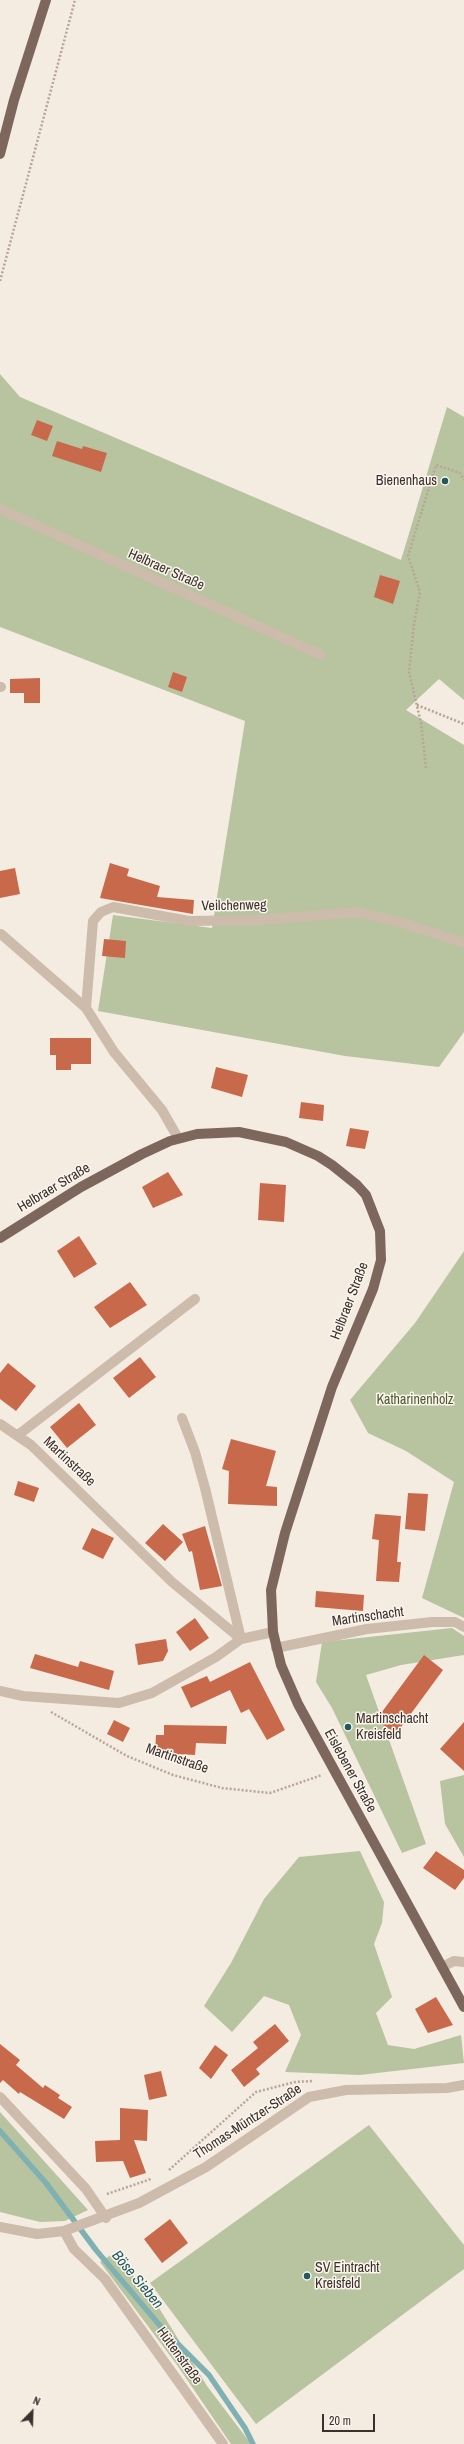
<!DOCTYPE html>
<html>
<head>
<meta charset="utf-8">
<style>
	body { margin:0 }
	#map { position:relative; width:464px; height:2444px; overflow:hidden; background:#f4ebe1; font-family:"Archivo Narrow",sans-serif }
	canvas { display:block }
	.north { position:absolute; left:12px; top:2392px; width:40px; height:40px; -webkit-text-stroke:3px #fbf5ee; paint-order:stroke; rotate:23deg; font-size:11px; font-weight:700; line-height:16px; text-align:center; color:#3b302b }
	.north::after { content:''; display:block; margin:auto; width:14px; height:18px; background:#3b302b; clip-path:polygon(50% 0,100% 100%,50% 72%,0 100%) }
	.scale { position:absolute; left:322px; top:2414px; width:53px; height:18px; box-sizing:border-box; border:2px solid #3b302b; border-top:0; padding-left:5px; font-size:12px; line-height:14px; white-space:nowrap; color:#3b302b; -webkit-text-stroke:3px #fbf5ee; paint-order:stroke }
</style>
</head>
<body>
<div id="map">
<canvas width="464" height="2444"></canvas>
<div class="north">N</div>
<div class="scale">20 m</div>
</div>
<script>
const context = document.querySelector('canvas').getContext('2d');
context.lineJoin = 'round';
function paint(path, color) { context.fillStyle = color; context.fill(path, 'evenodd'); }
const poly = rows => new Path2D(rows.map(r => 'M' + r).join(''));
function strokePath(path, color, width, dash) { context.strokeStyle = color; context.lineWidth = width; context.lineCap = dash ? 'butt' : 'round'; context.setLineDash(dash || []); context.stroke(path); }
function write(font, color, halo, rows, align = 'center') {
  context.font = font + ' "Archivo Narrow",sans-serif'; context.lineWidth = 3; context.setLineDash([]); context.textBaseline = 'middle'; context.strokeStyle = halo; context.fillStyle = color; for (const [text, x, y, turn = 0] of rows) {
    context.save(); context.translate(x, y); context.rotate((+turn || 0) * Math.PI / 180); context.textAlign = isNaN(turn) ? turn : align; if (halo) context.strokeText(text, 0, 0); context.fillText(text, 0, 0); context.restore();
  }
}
paint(poly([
	[0,374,20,397,401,560,447,407,464,417,464,700,439,679,406,710,464,745,464,1032,439,1067,345,1056,98,1011,113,915,212,928,245,721,0,627],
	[464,1251,464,1618,422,1598,454,1482,406,1451,368,1433,350,1400,415,1323],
	[452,1628,464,1636,464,1655,401,1665,366,1675,426,1844,402,1853,332,1708,316,1682,322,1642],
	[464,1775,464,1857,445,1824,440,1781],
	[360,1851,384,1902,382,1923,374,1944,392,1997,376,2013,388,2045,414,2049,461,2035,464,2063,360,2075,285,2072,301,2035,289,2005,264,1996,232,2032,204,2006,231,1963,264,1899,299,1857],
	[0,2112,71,2191,88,2210,65,2221,40,2222,0,2212],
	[369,2125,464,2245,464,2269,256,2424,150,2283],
	[114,2253,156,2303,207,2386,251,2444,231,2444,177,2365,100,2262]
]), '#b8c4a0');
strokePath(poly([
	[0,2131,46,2183,96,2250,162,2328,209,2375,245,2428,253,2444]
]), '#7fb0b2', 5.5);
paint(poly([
	[37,420,53,426,47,441,31,435],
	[57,441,82,449,83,446,107,453,101,472,52,456],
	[380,575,400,581,393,604,374,597],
	[173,672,187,677,182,692,168,687],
	[40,678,40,703,24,703,24,693,10,693,10,679],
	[110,863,129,869,127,876,160,886,157,897,194,900,193,914,100,898],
	[15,868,20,894,0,898,0,871],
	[104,939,126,941,125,958,102,956],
	[50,1038,91,1038,91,1064,71,1064,71,1070,56,1070,56,1055,50,1055],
	[216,1067,248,1075,242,1097,211,1088],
	[301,1102,324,1105,323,1121,299,1118],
	[350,1128,369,1131,365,1149,346,1146],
	[168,1172,183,1195,153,1208,142,1187],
	[260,1183,286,1185,284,1222,258,1220],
	[79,1236,97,1264,74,1278,57,1251],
	[130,1282,147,1305,110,1328,94,1307],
	[140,1357,156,1377,129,1398,113,1378],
	[8,1363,36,1386,16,1411,0,1399,0,1373],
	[79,1403,96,1425,67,1448,50,1427],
	[231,1439,276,1451,266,1486,277,1487,277,1506,228,1504,229,1471,222,1469],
	[18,1481,39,1488,34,1502,14,1495],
	[408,1493,428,1494,425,1531,405,1529],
	[375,1514,401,1516,397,1562,401,1562,399,1582,376,1581,379,1540,372,1539],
	[163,1524,183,1542,165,1561,145,1543],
	[205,1526,222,1586,200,1590,192,1551,189,1552,182,1534],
	[92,1528,114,1538,103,1559,82,1549],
	[316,1591,364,1595,363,1611,315,1607],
	[195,1618,209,1638,190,1651,176,1632],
	[166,1639,168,1651,163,1661,138,1665,135,1644],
	[35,1654,78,1667,80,1661,114,1671,109,1690,30,1668],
	[424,1655,443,1670,396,1734,376,1720],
	[250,1662,285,1730,267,1740,249,1709,241,1713,230,1690,191,1708,181,1687,207,1676,210,1682],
	[114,1720,130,1728,123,1742,107,1734],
	[464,1722,464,1771,440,1749],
	[164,1725,227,1726,226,1744,196,1743,195,1755,155,1753,156,1735,164,1735],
	[436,1851,464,1870,464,1878,455,1890,423,1868],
	[436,1997,453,2025,428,2033,415,2009],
	[275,2024,289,2041,256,2069,260,2074,244,2087,231,2070,258,2048,253,2042],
	[0,2044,20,2060,16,2065,43,2088,45,2085,60,2095,58,2098,72,2107,64,2119,20,2092,19,2094,3,2080,0,2083],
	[215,2045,228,2055,211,2079,199,2068],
	[161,2071,167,2096,149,2100,144,2075],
	[120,2108,148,2110,147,2141,134,2140,146,2173,130,2178,123,2161,96,2162,95,2141,120,2140],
	[170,2219,188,2243,162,2263,144,2239]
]), '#c8694b');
strokePath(poly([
	[0,281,75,0],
	[417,705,464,724],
	[426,768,421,723,409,672,414,624,420,592,408,556,436,465,460,473,464,480],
	[51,1712,127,1756,173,1775,222,1788,270,1793,322,1775],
	[169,2170,256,2092,295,2082,313,2081],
	[107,2194,151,2179]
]), '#b9a596', 2.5, [2, 2]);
strokePath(poly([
	[0,509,321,655],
	[0,687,1,687],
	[1,934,86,1008,114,1052,162,1110,178,1138],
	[86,1008,93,921,101,912,113,907,189,921,260,920,357,912,403,923,464,943],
	[182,1418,195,1452,205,1488,241,1639],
	[0,1424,31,1445,172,1582,241,1639],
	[18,1435,195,1299],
	[276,1648,367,1629,432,1622,455,1622,464,1627],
	[0,1691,23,1696,119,1703,152,1693,216,1657,241,1639,273,1632],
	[442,1967,454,1961,464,1962],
	[0,2097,86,2189,106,2218],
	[0,2227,37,2234,64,2231,139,2203,206,2167,309,2097,346,2090,447,2088,464,2085],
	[64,2231,74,2249,105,2279,223,2444]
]), '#cdbbac', 10);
strokePath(poly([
	[0,154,14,100,46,0],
	[0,1238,81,1187,142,1154,170,1141,197,1134,239,1132,286,1142,318,1156,332,1165,357,1185,366,1195,380,1231,381,1260,373,1289,332,1387,285,1533,271,1590,273,1632,281,1665,298,1704,464,2007]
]), '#7d675c', 10);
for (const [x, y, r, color] of [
	[445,481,4,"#1f5a5e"],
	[348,1727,4,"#1f5a5e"],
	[307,2276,4,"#1f5a5e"]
]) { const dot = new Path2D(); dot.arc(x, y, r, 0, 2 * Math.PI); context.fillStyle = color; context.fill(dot); strokePath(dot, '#fbf5ee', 1.5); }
write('14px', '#3b302b', '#fbf5ee', [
	["Bienenhaus",437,481,"right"],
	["Martinschacht",356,1719],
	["Kreisfeld",356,1735],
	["SV Eintracht",315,2268],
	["Kreisfeld",315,2284]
], 'left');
write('14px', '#3b302b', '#fbf5ee', [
	["Helbraer Straße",166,570,24],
	["Veilchenweg",234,906,-1],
	["Helbraer Straße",54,1188,-31],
	["Helbraer Straße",350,1301,-69],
	["Martinstraße",69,1462,43],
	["Martinschacht",368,1617,-8],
	["Martinstraße",177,1759,19],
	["Eislebener Straße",350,1771,61],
	["Thomas-Müntzer-Straße",248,2122,-33],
	["Hüttenstraße",179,2356,54]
]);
write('14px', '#4a5a2e', '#fbf5ee', [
	["Katharinenholz",415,1400]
]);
write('italic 15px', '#1f5a5e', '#fbf5ee', [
	["Böse Sieben",137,2280,50]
]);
</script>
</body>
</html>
